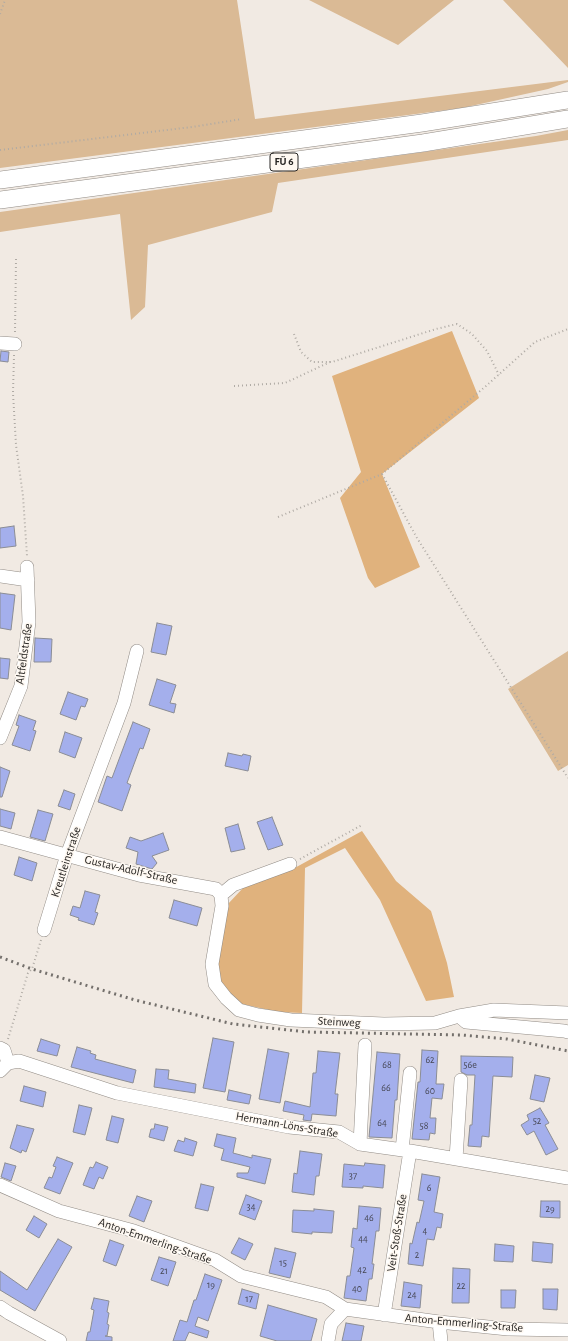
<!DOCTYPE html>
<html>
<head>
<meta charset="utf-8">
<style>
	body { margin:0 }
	canvas { display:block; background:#f1eae3 }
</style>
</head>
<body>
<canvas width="568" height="1341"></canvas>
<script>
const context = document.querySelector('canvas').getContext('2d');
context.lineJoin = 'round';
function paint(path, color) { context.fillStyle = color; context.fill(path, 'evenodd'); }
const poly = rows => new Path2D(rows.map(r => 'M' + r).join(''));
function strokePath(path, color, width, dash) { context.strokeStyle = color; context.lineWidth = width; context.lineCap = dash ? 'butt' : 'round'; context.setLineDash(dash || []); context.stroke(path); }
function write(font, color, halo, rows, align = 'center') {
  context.font = font + ' "Alegreya Sans",sans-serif'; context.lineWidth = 3; context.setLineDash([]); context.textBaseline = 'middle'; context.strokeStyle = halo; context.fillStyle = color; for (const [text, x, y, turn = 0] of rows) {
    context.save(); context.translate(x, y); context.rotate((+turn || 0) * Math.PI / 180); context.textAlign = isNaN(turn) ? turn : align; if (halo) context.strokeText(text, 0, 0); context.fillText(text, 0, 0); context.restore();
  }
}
paint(poly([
	[0,0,237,0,255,119,568,80,568,82,548,89,462,108,0,168],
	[309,0,454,0,398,45],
	[503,0,568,0,568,68],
	[568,130,568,140,278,183,272,212,148,245,145,307,131,320,120,214,0,232,0,212,536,136],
	[568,651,568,765,558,771,508,689]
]), '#daba95');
paint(poly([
	[452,331,479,398,382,474,420,567,375,588,368,578,340,498,361,472,332,376],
	[362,831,396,881,431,911,447,963,454,997,426,1001,380,900,345,848,305,868,302,1013,278,1012,242,1004,220,983,217,964,227,905,243,888,291,870]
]), '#e0b27d');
const building = poly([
	[1,351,9,352,8,362,0,361,1,351],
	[14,526,16,546,0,548,0,528,14,526],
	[0,593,15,595,11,630,0,628,0,593],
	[157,623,172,626,166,655,151,652,157,623],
	[35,638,52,639,51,662,34,662,35,638],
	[0,658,10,659,8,679,0,678,0,658],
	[157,679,176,685,170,703,176,704,174,713,149,705,157,679],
	[68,692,88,699,85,707,81,706,76,720,60,714,68,692],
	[19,715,36,721,33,730,36,731,30,751,12,745,19,726,16,725,19,715],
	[133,722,150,729,143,749,140,748,127,783,131,785,122,811,98,802,107,776,112,778,133,722],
	[65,732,82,738,75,758,59,752,65,732],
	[228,753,242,756,243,754,251,756,248,771,225,766,228,753],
	[0,767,10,771,2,797,0,797,0,767],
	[64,790,75,794,70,810,58,806,64,790],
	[0,809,15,813,11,829,0,826,0,809],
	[38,810,53,814,45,841,30,837,38,810],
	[272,817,283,845,268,850,257,822,272,817],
	[238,824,245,849,231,852,225,828,238,824],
	[163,833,169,850,152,856,157,863,152,869,136,864,138,852,126,848,130,837,141,841,163,833],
	[19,857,37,863,32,881,14,875,19,857],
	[85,891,100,895,95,912,98,913,94,925,78,920,79,918,70,915,73,906,80,908,85,891],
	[174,900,202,908,197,926,169,918,174,900],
	[213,1038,234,1042,225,1092,203,1088,213,1038],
	[41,1039,60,1045,57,1056,37,1051,41,1039],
	[77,1047,91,1051,90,1053,96,1055,95,1059,136,1070,133,1083,71,1067,77,1047],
	[268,1049,289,1053,280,1103,259,1099,268,1049],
	[422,1050,438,1051,436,1084,444,1084,442,1099,432,1098,430,1118,436,1118,435,1134,430,1133,429,1140,412,1139,418,1082,420,1082,422,1050],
	[318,1051,340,1053,335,1094,338,1094,336,1116,312,1114,311,1121,303,1120,304,1115,283,1111,285,1101,310,1107,313,1073,316,1073,318,1051],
	[377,1052,400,1054,397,1100,395,1100,392,1138,369,1137,377,1052],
	[461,1056,513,1057,512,1077,493,1076,489,1137,482,1136,481,1147,468,1146,470,1125,472,1125,475,1075,467,1075,461,1072,461,1056],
	[156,1069,169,1070,168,1079,196,1084,195,1093,154,1087,156,1069],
	[535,1075,550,1078,544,1102,530,1099,535,1075],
	[24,1086,46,1092,43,1107,20,1101,24,1086],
	[229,1090,251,1095,249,1104,227,1100,229,1090],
	[79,1105,92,1108,85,1135,73,1132,79,1105],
	[540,1108,549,1123,545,1125,558,1149,546,1155,534,1131,527,1135,521,1125,529,1120,527,1115,540,1108],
	[112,1116,124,1119,118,1143,106,1140,112,1116],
	[155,1124,168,1127,164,1141,149,1137,151,1129,154,1129,155,1124],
	[17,1125,34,1129,26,1152,22,1150,21,1153,10,1148,17,1125],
	[217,1134,236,1138,233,1153,252,1158,252,1155,271,1159,265,1184,237,1177,237,1173,248,1173,250,1167,221,1160,224,1149,214,1146,217,1134],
	[185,1138,197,1142,193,1156,174,1151,178,1140,184,1142,185,1138],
	[300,1151,322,1154,319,1176,316,1176,314,1195,292,1192,294,1173,297,1174,300,1151],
	[57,1157,73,1163,60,1194,44,1188,49,1177,52,1178,56,1167,53,1166,57,1157],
	[96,1162,108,1167,103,1179,99,1177,94,1189,83,1185,90,1167,93,1168,96,1162],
	[5,1163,16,1166,11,1181,1,1177,5,1163],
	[365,1163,385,1165,383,1188,363,1186,363,1188,342,1187,344,1164,364,1166,365,1163],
	[422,1174,440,1177,434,1212,443,1214,441,1228,437,1227,434,1240,427,1239,423,1266,408,1264,410,1243,412,1244,417,1222,419,1223,424,1201,418,1200,422,1174],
	[201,1184,214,1187,208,1211,195,1208,201,1184],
	[246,1195,262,1201,255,1220,239,1214,246,1195],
	[137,1196,152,1201,144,1222,129,1216,137,1196],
	[541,1201,560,1201,560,1218,540,1217,541,1201],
	[359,1206,381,1208,379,1231,376,1231,372,1264,374,1264,372,1279,369,1279,366,1301,344,1298,347,1276,350,1276,354,1248,351,1247,353,1228,357,1229,359,1206],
	[314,1209,334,1211,332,1233,312,1232,312,1234,292,1232,293,1210,314,1211,314,1209],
	[34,1216,47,1224,39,1238,26,1230,34,1216],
	[239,1238,253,1244,245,1260,231,1253,239,1238],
	[58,1239,72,1247,35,1311,0,1290,0,1271,27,1290,58,1239],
	[110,1240,124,1245,116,1266,103,1261,110,1240],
	[533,1242,553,1244,552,1263,532,1261,533,1242],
	[495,1244,514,1246,513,1262,494,1261,495,1244],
	[275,1248,296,1253,290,1278,269,1273,275,1248],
	[159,1257,176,1262,168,1286,151,1280,159,1257],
	[453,1268,470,1269,469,1303,452,1303,453,1268],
	[205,1274,222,1280,208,1321,198,1317,195,1326,209,1331,207,1338,189,1332,185,1341,173,1341,180,1320,187,1322,194,1300,196,1300,205,1274],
	[404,1282,422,1285,420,1308,401,1306,404,1282],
	[242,1289,259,1294,256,1309,238,1304,242,1289],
	[543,1289,558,1289,557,1310,543,1309,543,1289],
	[501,1290,516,1290,515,1308,501,1308,501,1290],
	[94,1298,109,1301,107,1312,109,1313,107,1324,109,1325,107,1336,105,1336,112,1337,112,1341,86,1341,88,1332,90,1332,94,1310,91,1309,94,1298],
	[268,1305,317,1319,311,1341,277,1341,260,1336,268,1305],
	[346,1323,364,1326,361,1341,342,1341,346,1323]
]);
paint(building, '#a4afec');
strokePath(building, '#8b8d95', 1);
const minor = poly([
	[0,343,15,344],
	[0,576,28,580],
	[0,738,21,686,29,622,27,567],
	[0,837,139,875,216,889,221,895,222,906,212,964,215,984,226,998,239,1010,258,1015,291,1020,384,1024,435,1023,459,1016,466,1022,564,1031,568,1032],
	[221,895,233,885,290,864],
	[44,930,67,855,124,703,137,651],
	[459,1016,494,1010,568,1013],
	[0,1048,4,1050,8,1063,0,1071],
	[8,1063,19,1061,117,1093,289,1127,339,1132,360,1144,410,1151,568,1178],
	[360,1144,365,1045],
	[402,1150,410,1073],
	[456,1159,461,1080],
	[0,1185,59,1211,134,1231,215,1260,241,1276,326,1297,345,1309,439,1322,508,1329,568,1330],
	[0,1307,9,1313,60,1341],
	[384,1315,410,1151],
	[439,1322,441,1341],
	[328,1341,331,1324,345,1309]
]);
const major = poly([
	[0,180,422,123,568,100],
	[0,200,423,143,568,119]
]);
strokePath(minor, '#928c86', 14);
strokePath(major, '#928c86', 18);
strokePath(poly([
	[0,14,5,0],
	[0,150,192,127,242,119],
	[15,332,16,259],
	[294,334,301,352,312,362,332,362,436,329,457,324,472,334,487,351,499,375],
	[14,355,13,393,16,445,23,496,27,556],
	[234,386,285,383,330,362],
	[382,474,417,538,568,778],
	[278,517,382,474,486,386,535,342,568,329],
	[300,859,362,825],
	[8,1039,28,973,32,969,41,940]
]), '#afaaa4', 2, [1, 3]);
strokePath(minor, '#fff', 13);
strokePath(major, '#fff', 17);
strokePath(poly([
	[0,957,32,969,135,1000,233,1024,307,1032,462,1035,507,1039,568,1051]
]), '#74706c', 3, [2, 4]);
write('10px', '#464754', null, [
	["62",430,1060],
	["68",387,1065],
	["56e",470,1065],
	["66",386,1088],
	["60",430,1091],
	["52",537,1121],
	["64",382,1123],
	["58",424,1126],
	["37",353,1176],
	["6",429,1188],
	["34",251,1207],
	["29",550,1209],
	["46",369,1218],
	["4",425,1231],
	["44",363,1239],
	["2",417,1255],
	["15",283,1263],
	["42",362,1270],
	["21",164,1271],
	["19",211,1285],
	["22",461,1286],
	["40",357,1289],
	["24",412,1295],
	["17",249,1299]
]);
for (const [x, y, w] of [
	[284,162,28]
]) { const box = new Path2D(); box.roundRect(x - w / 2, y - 9, w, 18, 3); context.fillStyle = '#fef8f1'; context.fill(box); strokePath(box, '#262422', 1); }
write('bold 11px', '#262422', null, [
	["FÜ 6",284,162]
]);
write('12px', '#262422', '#fef8f1', [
	["Altfeldstraße",24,654,-82],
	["Kreutleinstraße",66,862,-72],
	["Gustav-Adolf-Straße",131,870,13],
	["Steinweg",339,1022,3],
	["Hermann-Löns-Straße",287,1125,10],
	["Veit-Stoß-Straße",397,1233,-81],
	["Anton-Emmerling-Straße",155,1241,19],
	["Anton-Emmerling-Straße",464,1323,5]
]);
</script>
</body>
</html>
